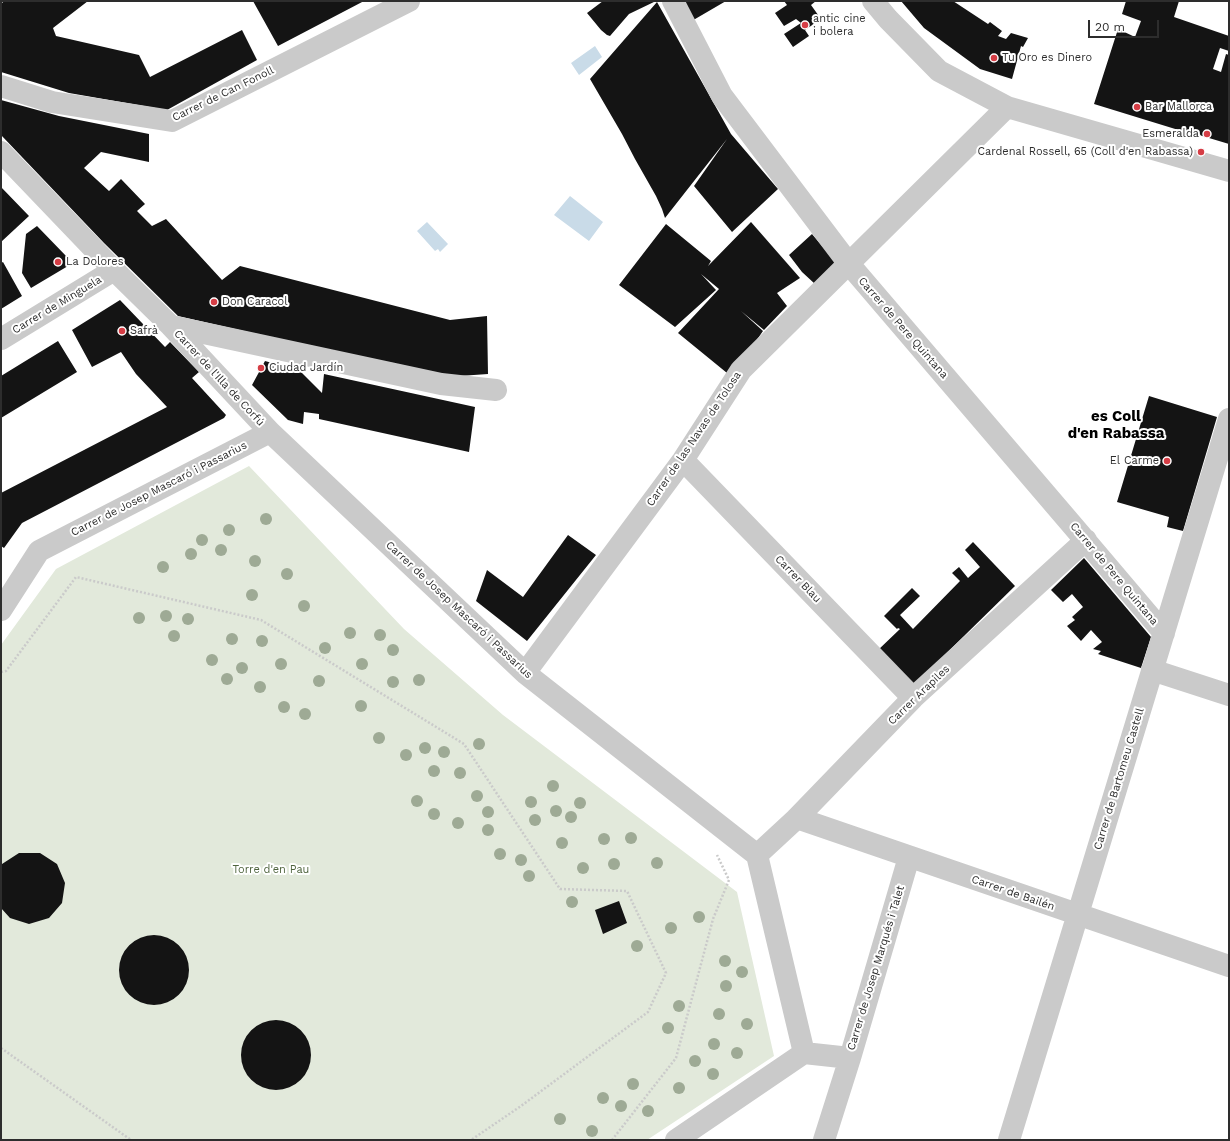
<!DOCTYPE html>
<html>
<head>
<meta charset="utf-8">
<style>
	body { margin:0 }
	#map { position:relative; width:1230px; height:1141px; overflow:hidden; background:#fff; font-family:"Work Sans",sans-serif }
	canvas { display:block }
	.frame { position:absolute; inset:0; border:2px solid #2d2d2d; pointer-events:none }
	.scale { position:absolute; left:1088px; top:20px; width:71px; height:18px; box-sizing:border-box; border:2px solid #2d2d2d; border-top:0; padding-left:5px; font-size:12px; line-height:14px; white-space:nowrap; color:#2d2d2d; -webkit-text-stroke:3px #fff; paint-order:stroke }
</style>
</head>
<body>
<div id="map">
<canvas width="1230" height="1141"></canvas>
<div class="frame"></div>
<div class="scale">20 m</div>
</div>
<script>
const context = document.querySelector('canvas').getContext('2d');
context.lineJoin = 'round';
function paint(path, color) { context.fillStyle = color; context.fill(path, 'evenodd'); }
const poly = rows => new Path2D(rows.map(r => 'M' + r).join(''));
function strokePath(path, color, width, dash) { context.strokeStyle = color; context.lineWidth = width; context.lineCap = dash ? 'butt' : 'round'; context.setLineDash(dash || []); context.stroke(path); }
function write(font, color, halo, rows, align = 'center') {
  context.font = font + ' "Work Sans",sans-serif'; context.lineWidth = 4; context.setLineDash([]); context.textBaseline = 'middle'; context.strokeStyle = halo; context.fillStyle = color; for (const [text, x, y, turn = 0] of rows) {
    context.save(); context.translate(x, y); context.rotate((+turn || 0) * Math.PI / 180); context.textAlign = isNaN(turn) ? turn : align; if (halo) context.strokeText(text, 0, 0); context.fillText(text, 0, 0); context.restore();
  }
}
paint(poly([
	[249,466,404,629,503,715,737,892,774,1056,647,1140,1,1140,1,645,56,569]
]), '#e2e9db');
paint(poly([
	[595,46,602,57,579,75,571,63],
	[570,196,603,222,589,241,554,215],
	[427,222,448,244,440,252,438,249,435,251,417,231]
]), '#c9dbe8');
paint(poly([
	[4,1,88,1,53,28,56,36,139,55,150,77,242,30,257,60,167,110,69,93,1,72,1,4],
	[253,1,364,1,278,46],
	[603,1,656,1,629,14,610,36,607,35,601,30,587,13],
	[679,1,726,1,690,22],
	[784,1,816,1,811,5,821,19,805,30,809,36,793,47,784,34,801,23,796,19,784,26,775,13,787,5],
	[901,1,953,1,988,24,990,22,1002,31,998,36,1006,39,1011,33,1028,38,1023,47,1021,46,1012,79,980,69,924,28],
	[1126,1,1179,1,1174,17,1229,36,1229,51,1220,48,1213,69,1221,72,1226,54,1229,55,1229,144,1199,135,1198,136,1094,104,1118,29,1135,37,1141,21,1122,14],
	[657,2,731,134,778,189,732,232,694,186,727,139,665,218,662,209,656,196,635,159,622,134,590,79],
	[1,100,59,116,149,134,149,162,101,152,84,168,109,191,121,179,145,204,137,211,152,226,166,219,222,280,240,266,450,320,487,316,488,374,445,377,178,316,104,243,1,135],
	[1,187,29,216,1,242],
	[751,222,800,278,777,293,787,306,764,330,741,311,763,331,754,344,727,373,678,333,719,289,701,274,716,290,675,327,619,285,666,224,711,261,708,266],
	[37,226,68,258,68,266,31,288,22,273,26,234],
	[812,234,838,265,815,284,802,272,789,255],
	[3,262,22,296,1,309,1,263],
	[120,300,165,347,170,342,199,372,192,378,226,415,224,418,22,523,4,548,1,546,1,493,167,407,136,374,121,352,92,367,72,330],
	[58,341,77,372,1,418,1,376],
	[265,361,300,371,322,393,324,374,475,407,469,452,319,419,319,414,304,412,303,424,288,420,252,385],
	[1149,396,1217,417,1183,531,1167,527,1169,517,1117,502],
	[568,535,596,555,527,641,476,601,487,570,523,597],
	[973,542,1015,586,912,687,877,651,900,629,898,628,897,629,884,616,912,588,920,596,900,615,913,629,960,581,952,573,959,567,968,578,980,567,965,550],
	[1084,558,1151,637,1141,668,1098,654,1101,651,1093,649,1102,642,1091,630,1081,641,1067,626,1075,620,1072,617,1083,607,1072,594,1063,602,1051,590],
	[19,853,40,853,57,864,65,883,62,903,49,918,29,924,10,918,1,908,1,866,2,864],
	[619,901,627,923,603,934,595,910],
	'119 970a35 35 0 1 1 70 0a35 35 0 1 1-70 0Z',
	'241 1055a35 35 0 1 1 70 0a35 35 0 1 1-70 0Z'
]), '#141414');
strokePath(poly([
	[1,672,6,671,76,577,261,620,464,744,560,889,627,891,666,973,648,1012,521,1106,471,1140],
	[1,1048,131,1140],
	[612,1140,676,1058,713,919,729,880,717,855]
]), '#cacaca', 2.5, [2, 2]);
strokePath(poly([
	[673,1,722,96,849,264,1079,533,1164,633],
	[873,1,888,19,939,71,1007,107,1229,171],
	[1,86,52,102,172,121,409,1],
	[1,152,114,270,171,326,270,432],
	[171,326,441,384,496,390],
	[1,339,114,270],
	[683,460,913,698],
	[1,610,39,551,270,432,525,673,757,855,804,1053],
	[1152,670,1229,695],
	[525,673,683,460,741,370,1007,107],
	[797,818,1229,966],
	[757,855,797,818,913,698,1086,540],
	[804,1053,850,1058,909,857],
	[676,1140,804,1053],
	[824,1140,850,1058],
	[1009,1140,1229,419]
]), '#cacaca', 22);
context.fillStyle = '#9eaa95';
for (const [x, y] of [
	[266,519],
	[229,530],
	[202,540],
	[221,550],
	[191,554],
	[255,561],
	[163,567],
	[287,574],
	[252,595],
	[304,606],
	[166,616],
	[139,618],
	[188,619],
	[350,633],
	[380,635],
	[174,636],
	[232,639],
	[262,641],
	[325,648],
	[393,650],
	[212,660],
	[281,664],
	[362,664],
	[242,668],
	[227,679],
	[419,680],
	[319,681],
	[393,682],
	[260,687],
	[361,706],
	[284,707],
	[305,714],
	[379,738],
	[479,744],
	[425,748],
	[444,752],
	[406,755],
	[434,771],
	[460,773],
	[553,786],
	[477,796],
	[417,801],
	[531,802],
	[580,803],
	[556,811],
	[488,812],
	[434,814],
	[571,817],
	[535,820],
	[458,823],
	[488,830],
	[631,838],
	[604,839],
	[562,843],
	[500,854],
	[521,860],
	[657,863],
	[614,864],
	[583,868],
	[529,876],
	[572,902],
	[699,917],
	[671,928],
	[637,946],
	[725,961],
	[742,972],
	[726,986],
	[679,1006],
	[719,1014],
	[747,1024],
	[668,1028],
	[714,1044],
	[737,1053],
	[695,1061],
	[713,1074],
	[633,1084],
	[679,1088],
	[603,1098],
	[621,1106],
	[648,1111],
	[560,1119],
	[592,1131]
]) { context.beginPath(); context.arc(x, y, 6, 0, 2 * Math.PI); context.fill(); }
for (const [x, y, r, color] of [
	[805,25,4,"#d53d45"],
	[994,58,4,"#d53d45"],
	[1137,107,4,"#d53d45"],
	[1207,134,4,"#d53d45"],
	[1201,152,4,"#d53d45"],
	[58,262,4,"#d53d45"],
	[214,302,4,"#d53d45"],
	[122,331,4,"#d53d45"],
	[261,368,4,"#d53d45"],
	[1167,461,4,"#d53d45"]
]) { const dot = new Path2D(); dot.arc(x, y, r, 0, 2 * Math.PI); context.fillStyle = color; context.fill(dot); strokePath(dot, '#fff', 1.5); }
write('11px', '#2d2d2d', '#fff', [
	["antic cine",813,19],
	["i bolera",813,32],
	["Tu Oro es Dinero",1002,58],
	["Bar Mallorca",1145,107],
	["Esmeralda",1199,134,"right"],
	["Cardenal Rossell, 65 (Coll d'en Rabassa)",1193,152,"right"],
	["La Dolores",66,262],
	["Don Caracol",222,302],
	["Safrà",130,331],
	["Ciudad Jardín",269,368],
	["El Carme",1159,461,"right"]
], 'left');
write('11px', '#2d2d2d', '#fff', [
	["Carrer de Can Fonoll",223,94,-26],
	["Carrer de Minguela",57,305,-31],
	["Carrer de Pere Quintana",903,328,49],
	["Carrer de l'Illa de Corfú",219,378,47],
	["Carrer de las Navas de Tolosa",694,439,-56],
	["Carrer de Josep Mascaró i Passarius",159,489,-27],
	["Carrer de Pere Quintana",1114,574,50],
	["Carrer Blau",798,579,46],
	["Carrer de Josep Mascaró i Passarius",459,610,43],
	["Carrer Arapiles",919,695,-44],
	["Carrer de Bartomeu Castell",1119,779,-73],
	["Carrer de Bailén",1013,893,19],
	["Carrer de Josep Marqués i Talet",876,968,-73]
]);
write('11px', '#4f643e', '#fff', [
	["Torre d'en Pau",271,870]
]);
write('bold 15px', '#000', '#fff', [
	["es Coll",1116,417],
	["d'en Rabassa",1116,434]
]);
</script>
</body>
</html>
